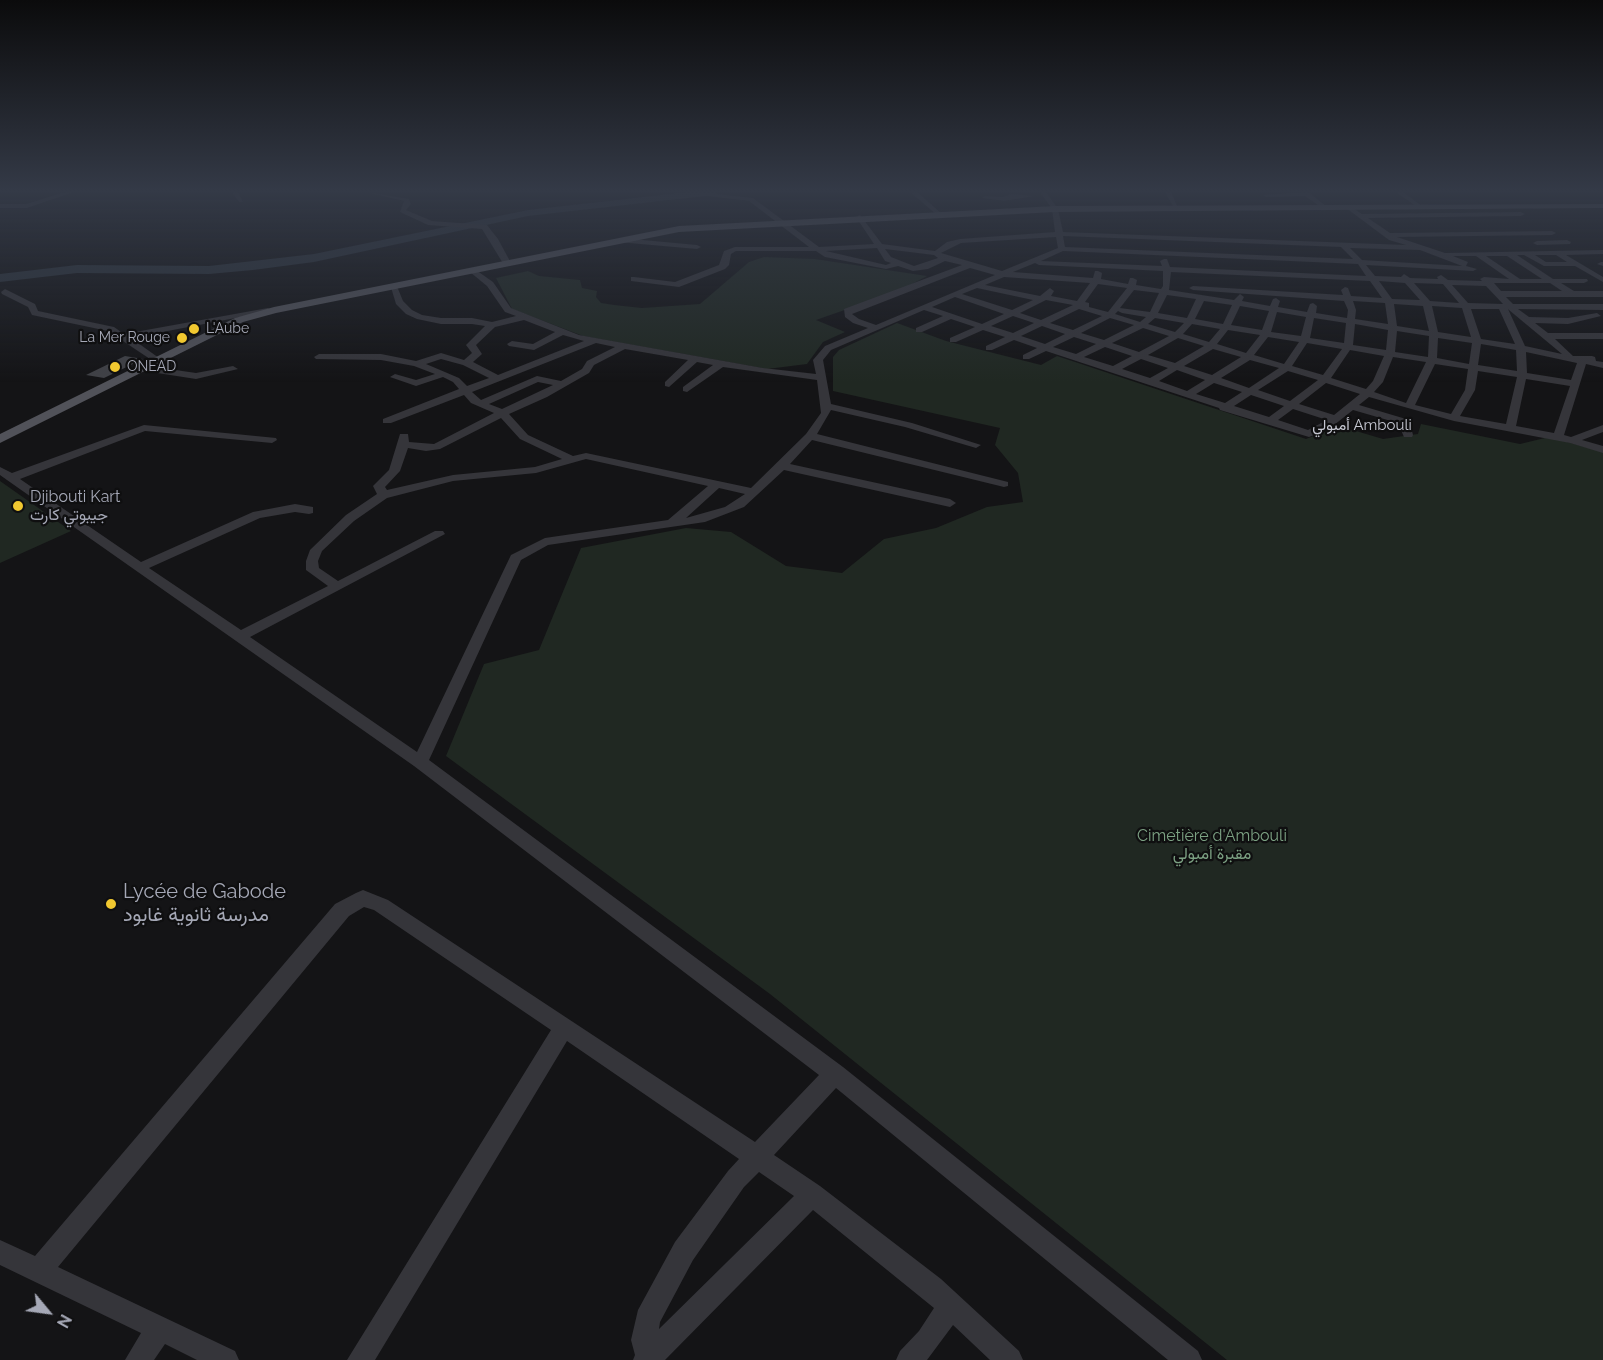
<!DOCTYPE html>
<html>
<head>
<meta charset="utf-8">
<style>
	body { margin:0 }
	#map { position:relative; width:1603px; height:1360px; overflow:hidden; background:#141416; font-family:Raleway,sans-serif }
	canvas { display:block }
	.north { position:absolute; left:18px; top:1282px; width:60px; height:60px; -webkit-text-stroke:4px #0f0f10; paint-order:stroke; rotate:119deg; font-size:16px; font-weight:700; line-height:24px; text-align:center; color:#a5a8b6 }
	.north::after { content:''; display:block; margin:auto; width:21px; height:27px; background:#a5a8b6; clip-path:polygon(50% 0,100% 100%,50% 72%,0 100%) }
</style>
</head>
<body>
<div id="map">
<canvas width="1603" height="1360"></canvas>
<div class="north">N</div>
</div>
<script>
const context = document.querySelector('canvas').getContext('2d');
context.lineJoin = 'round';
function paint(path, color) { context.fillStyle = color; context.fill(path, 'evenodd'); }
const poly = rows => new Path2D(rows.map(r => 'M' + r).join(''));
function strokePath(path, color, width, dash) { context.strokeStyle = color; context.lineWidth = width; context.lineCap = dash ? 'butt' : 'round'; context.setLineDash(dash || []); context.stroke(path); }
function write(font, color, halo, rows, align = 'center') {
  context.font = font + ' Raleway,Vazirmatn,sans-serif'; context.lineWidth = 4.5; context.setLineDash([]); context.textBaseline = 'middle'; context.strokeStyle = halo; context.fillStyle = color; for (const [text, x, y, turn = 0] of rows) {
    context.save(); context.translate(x, y); context.rotate((+turn || 0) * Math.PI / 180); context.textAlign = isNaN(turn) ? turn : align; if (halo) context.strokeText(text, 0, 0); context.fillText(text, 0, 0); context.restore();
  }
}
paint(poly([
	[764,257,815,259,927,276,899,291,816,320,845,332,823,342,807,364,767,369,583,336,512,309,496,278,528,271,539,276,580,280,582,288,597,291,596,297,601,303,614,305,642,308,700,304,749,262],
	[897,323,946,341,1041,365,1057,356,1306,439,1339,426,1383,439,1418,434,1421,424,1520,444,1549,437,1603,452,1603,1360,1227,1360,770,994,446,756,484,664,539,650,581,548,686,528,731,532,786,566,842,573,884,539,936,528,987,507,1023,502,1018,473,995,445,1000,428,833,391,833,357,839,350],
	[0,481,71,531,0,563]
]), '#202822');
paint(poly([
	[688,192,719,192,714,195,528,216,314,262,253,270,209,274,77,273,0,282,0,274,77,265,209,266,314,254,528,210,688,192]
]), '#2c333b');
paint(poly([
	[125,356,143,359,104,378,86,375]
]), '#404146');
paint(poly([
	[65,192,74,192,27,208,0,208,0,204,26,204,65,192],
	[232,192,238,192,243,202,239,202,232,192],
	[366,192,409,199,411,204,406,210,432,221,487,225,498,239,511,263,504,265,482,229,428,225,400,212,404,201,366,192],
	[698,192,753,198,819,247,874,244,856,217,860,215,882,244,935,251,947,242,960,239,1055,232,1052,209,1040,192,1046,192,1058,209,1063,232,1406,245,1389,240,1346,208,1348,205,1362,214,1521,212,1525,214,1521,216,1368,218,1390,233,1552,231,1556,233,1552,235,1397,237,1445,253,1603,250,1603,254,1566,255,1603,277,1603,282,1575,266,1544,266,1524,255,1517,255,1553,279,1587,279,1588,281,1584,283,1561,283,1574,291,1603,291,1603,297,1506,297,1513,304,1603,304,1603,310,1518,309,1529,317,1568,318,1597,313,1601,316,1568,324,1535,323,1548,333,1603,333,1603,339,1555,339,1573,356,1592,356,1595,357,1596,361,1603,362,1603,368,1586,364,1564,435,1571,437,1603,425,1603,432,1582,440,1603,446,1603,453,1570,443,1454,421,1369,397,1359,405,1406,419,1410,423,1413,435,1412,437,1404,437,1398,423,1353,410,1329,429,1309,437,1220,410,1219,408,1046,351,1029,359,1023,359,1023,355,1037,348,1014,340,992,350,986,350,986,346,1005,337,983,330,956,342,950,342,950,338,975,327,951,319,922,332,916,332,916,328,943,316,924,310,831,350,823,360,831,404,912,423,981,445,976,448,905,427,831,410,817,434,1008,482,1008,486,1004,487,812,440,790,464,950,499,956,503,950,507,784,470,744,507,705,522,548,545,521,560,429,760,843,1067,1198,1351,1202,1360,1168,1360,836,1088,774,1155,820,1186,941,1279,1019,1351,1023,1360,990,1360,953,1325,927,1360,896,1360,900,1351,919,1331,934,1308,813,1210,665,1360,633,1360,635,1355,631,1340,638,1310,675,1242,728,1171,739,1159,567,1041,375,1360,347,1360,551,1030,374,910,364,907,349,916,58,1267,235,1351,239,1360,197,1360,165,1344,154,1360,125,1360,141,1333,0,1265,0,1240,35,1256,335,904,356,893,363,890,388,900,755,1142,819,1075,414,766,7,480,0,475,0,467,12,473,144,425,276,438,277,440,272,443,145,431,20,479,141,562,253,512,295,504,313,507,313,513,309,514,295,512,260,518,149,568,241,630,328,586,306,570,306,561,310,550,346,515,377,494,373,486,389,470,400,434,408,434,409,442,434,444,494,413,471,403,464,395,391,423,383,423,383,419,459,389,453,382,443,377,416,386,390,377,395,374,416,380,435,374,414,366,381,360,316,359,314,357,319,354,381,354,416,361,441,353,464,360,472,353,466,345,485,326,472,324,441,324,417,319,406,314,396,304,390,284,396,284,403,301,412,310,422,315,441,318,472,318,492,322,516,316,505,312,487,286,470,272,470,268,473,268,493,282,511,308,579,335,763,368,816,374,813,360,825,346,868,328,853,323,845,317,844,309,962,265,945,261,928,269,913,271,898,266,886,269,825,257,816,251,736,251,731,254,729,265,725,269,679,287,631,281,631,277,634,277,675,282,719,265,724,251,735,247,809,247,749,201,700,195,698,192],
	[1063,236,1341,247,1353,259,1065,247,1063,236],
	[1056,237,1058,248,1002,271,941,253,961,243,1056,237],
	[877,248,885,261,891,263,886,265,826,251,877,248],
	[1350,248,1420,250,1462,266,1362,260,1350,248],
	[885,249,934,255,938,258,914,266,891,257,885,249],
	[1063,251,1358,264,1366,276,1170,267,1167,259,1164,259,1160,261,1162,266,1041,261,1063,251],
	[1535,255,1556,255,1567,262,1546,262,1535,255],
	[1453,256,1476,256,1509,279,1484,277,1480,279,1482,281,1448,280,1441,275,1437,277,1438,279,1410,278,1404,274,1401,277,1375,276,1366,265,1473,271,1477,269,1466,266,1468,262,1453,256],
	[1486,256,1507,256,1542,279,1520,279,1486,256],
	[1035,263,1039,265,1163,271,1163,286,1161,289,1136,285,1137,280,1133,278,1130,278,1128,284,1101,279,1102,273,1098,271,1095,271,1093,278,1013,272,1035,263],
	[970,268,995,275,876,325,859,319,852,314,970,268],
	[1171,272,1370,281,1382,298,1351,296,1348,288,1345,287,1341,290,1343,295,1193,286,1189,288,1193,290,1344,301,1348,310,1347,318,1316,313,1317,306,1313,303,1310,304,1307,312,1278,307,1280,301,1276,298,1273,299,1270,306,1242,301,1244,297,1240,294,1234,300,1169,290,1171,272],
	[1004,277,1090,283,1077,301,1051,296,1054,291,1050,288,1040,296,985,285,1004,277],
	[1379,281,1405,283,1420,300,1392,299,1379,281],
	[1414,283,1443,284,1459,303,1430,301,1414,283],
	[1494,283,1550,283,1562,291,1501,291,1494,283],
	[1098,284,1127,288,1108,312,1089,307,1089,303,1085,302,1098,284],
	[1452,285,1486,286,1503,304,1468,303,1452,285],
	[977,288,1033,300,1012,310,962,294,977,288],
	[1134,290,1159,293,1150,312,1120,308,1134,290],
	[1167,295,1196,299,1187,318,1158,313,1167,295],
	[955,297,1004,314,982,324,932,307,955,297],
	[1046,300,1073,305,1041,320,1020,313,1046,300],
	[1204,301,1232,305,1223,324,1195,319,1204,301],
	[1353,301,1385,303,1388,324,1355,319,1356,310,1353,301],
	[1394,304,1423,306,1429,331,1397,326,1394,304],
	[1240,306,1269,311,1262,330,1231,325,1240,306],
	[1432,306,1462,308,1471,337,1438,332,1432,306],
	[1079,309,1102,316,1073,330,1050,323,1079,309],
	[1471,309,1499,309,1515,344,1481,339,1471,309],
	[1508,309,1509,310,1562,354,1525,346,1508,309],
	[1118,311,1122,313,1146,317,1140,322,1115,314,1118,311],
	[1277,312,1306,317,1301,336,1271,332,1277,312],
	[1013,316,1034,323,1013,333,991,326,1013,316],
	[1110,318,1134,325,1104,340,1081,333,1110,318],
	[1155,318,1184,323,1175,332,1148,324,1155,318],
	[1314,318,1346,323,1344,343,1310,338,1314,318],
	[524,320,555,332,533,344,512,341,507,344,509,346,534,350,563,335,584,341,498,375,473,362,482,354,476,345,495,327,524,320],
	[1192,324,1220,329,1209,342,1183,334,1192,324],
	[1355,324,1388,330,1386,350,1353,345,1355,324],
	[1042,326,1065,334,1045,344,1021,336,1042,326],
	[1143,328,1169,336,1139,352,1112,343,1143,328],
	[1228,330,1260,335,1246,353,1217,344,1228,330],
	[1397,331,1429,336,1428,357,1395,352,1397,331],
	[1074,337,1096,344,1076,354,1053,347,1074,337],
	[1268,337,1299,342,1284,364,1254,355,1268,337],
	[1178,338,1204,346,1175,363,1148,355,1178,338],
	[1438,338,1472,343,1469,364,1437,358,1438,338],
	[596,343,615,347,587,361,582,369,561,381,537,376,481,400,472,392,596,343],
	[1307,343,1342,349,1323,375,1292,366,1307,343],
	[1481,344,1516,350,1517,371,1478,365,1481,344],
	[1105,347,1132,356,1113,366,1084,357,1105,347],
	[625,349,688,360,665,382,665,386,669,387,697,362,713,365,683,387,683,391,687,392,723,367,817,380,821,413,806,434,751,488,586,453,573,456,528,435,509,414,547,397,589,373,594,365,625,349],
	[1213,349,1241,357,1212,375,1184,366,1213,349],
	[1350,350,1384,356,1373,381,1366,389,1331,378,1350,350],
	[1526,352,1577,363,1571,380,1527,373,1526,352],
	[1393,357,1426,362,1406,403,1374,392,1383,382,1393,357],
	[441,359,463,365,489,378,467,386,459,378,426,364,441,359],
	[1141,359,1168,368,1150,378,1122,369,1141,359],
	[1250,360,1279,368,1249,388,1221,378,1250,360],
	[1435,364,1468,369,1465,390,1451,414,1415,405,1435,364],
	[1177,370,1205,380,1187,391,1159,381,1177,370],
	[1288,371,1318,380,1290,401,1258,390,1288,371],
	[1478,371,1517,377,1506,424,1460,416,1475,390,1478,371],
	[1526,379,1570,386,1554,433,1516,426,1526,379],
	[538,382,553,385,502,409,489,404,538,382],
	[1214,383,1242,392,1225,403,1196,394,1214,383],
	[1326,383,1360,394,1334,415,1299,404,1326,383],
	[1251,395,1284,406,1269,417,1234,406,1251,395],
	[1293,409,1327,420,1308,430,1278,420,1293,409],
	[501,418,520,439,562,459,535,467,453,475,387,490,385,487,400,471,408,448,426,451,440,449,501,418],
	[586,459,708,486,668,520,545,538,511,555,417,752,250,637,445,534,443,531,435,531,338,581,319,568,318,561,322,551,354,521,387,498,453,481,536,473,586,459],
	[719,488,745,494,725,507,686,518,719,488],
	[759,1172,794,1196,659,1329,660,1322,693,1260,744,1187,759,1172],
	[910,192,917,192,941,213,941,215,937,215,910,192],
	[1165,192,1171,192,1179,210,1175,210,1165,192],
	[1308,192,1326,206,1326,208,1322,208,1305,196,1266,197,1263,195,1308,192],
	[1396,192,1403,192,1422,206,1417,207,1396,192],
	[1011,194,1034,196,1004,201,982,198,985,196,1003,197,1011,194],
	[621,238,697,245,701,247,697,249,618,242,617,240,621,238],
	[1567,240,1571,242,1570,244,1537,245,1533,243,1537,241,1567,240],
	[1601,262,1603,262,1603,266,1597,264,1601,262],
	[5,289,35,304,38,311,114,327,124,334,268,308,272,311,131,338,159,358,161,360,156,363,108,331,32,315,28,307,2,294,1,292,5,289],
	[141,365,196,373,233,366,238,369,196,379,138,370,138,366,141,365]
]), '#35353a');
paint(poly([
	[1603,204,1603,208,1055,212,679,232,276,313,243,322,0,443,0,434,235,318,274,307,679,226,1055,206,1603,204]
]), '#515259');
const sky = context.createLinearGradient(0, 0, 0, 382);
sky.addColorStop(0, '#0b0b0c');
sky.addColorStop(0.5, '#343a47');
sky.addColorStop(1, '#343a4700');
context.fillStyle = sky;
context.fillRect(0, 0, 1603, 382);
for (const [x, y, r, color] of [
	[194,329,6,"#f1c830"],
	[182,338,6,"#f1c830"],
	[115,367,6,"#f1c830"],
	[18,506,6,"#f1c830"],
	[111,904,6,"#f1c830"]
]) { const dot = new Path2D(); dot.arc(x, y, r, 0, 2 * Math.PI); context.fillStyle = color; context.fill(dot); strokePath(dot, '#0f0f10', 2); }
write('14px', '#a5a8b6', '#0f0f10', [
	["L'Aube",206,329],
	["La Mer Rouge",170,338,"right"],
	["ONEAD",127,367]
], 'left');
write('15px', '#c6c8d2', '#0f0f10', [
	["أمبولي Ambouli",1362,425]
]);
write('16px', '#a5a8b6', '#0f0f10', [
	["Djibouti Kart",30,497],
	["جيبوتي كارت",30,515]
], 'left');
write('16px', '#7ca183', '#0f0f10', [
	["Cimetière d'Ambouli",1212,836],
	["مقبرة أمبولي",1212,854]
]);
write('20px', '#a5a8b6', '#0f0f10', [
	["Lycée de Gabode",123,892],
	["مدرسة ثانوية غابود",123,915]
], 'left');
</script>
</body>
</html>
